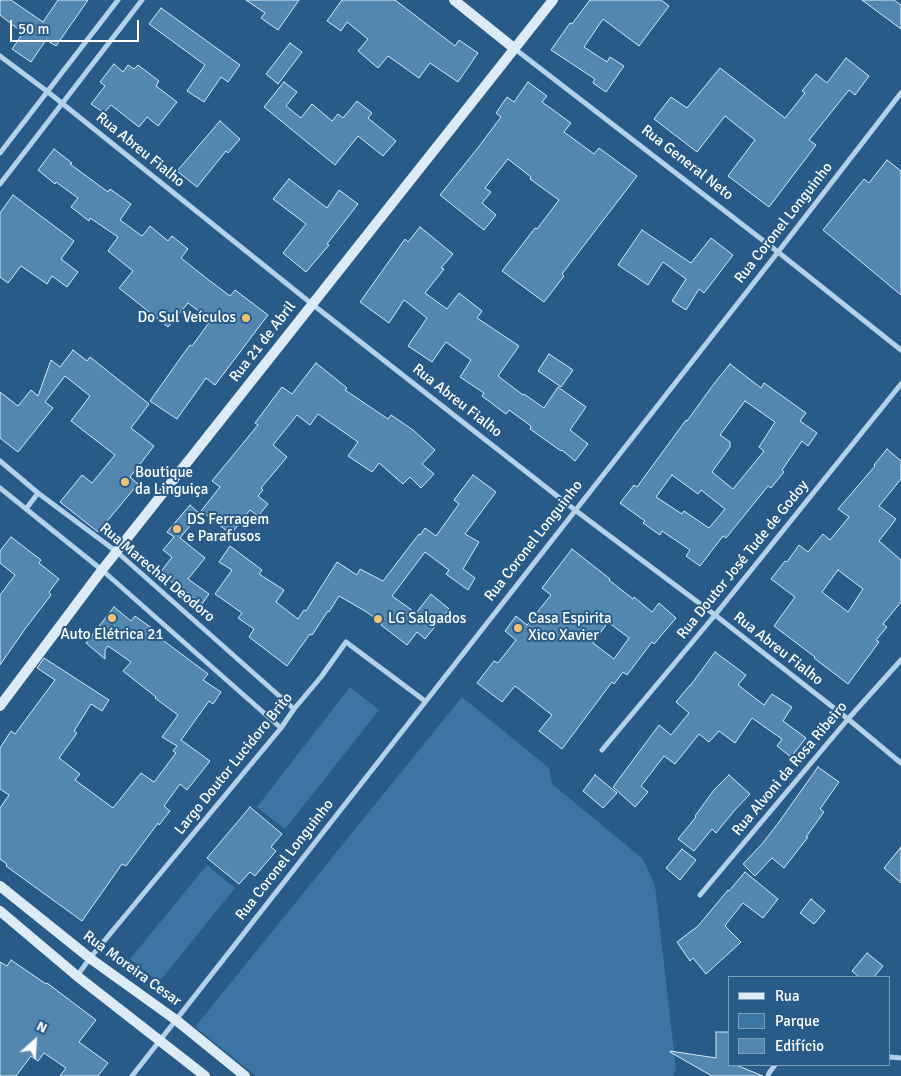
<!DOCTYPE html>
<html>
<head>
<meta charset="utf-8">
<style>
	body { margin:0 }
	#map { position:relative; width:901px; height:1076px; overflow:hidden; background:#285b87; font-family:Signika,sans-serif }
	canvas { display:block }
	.legend { position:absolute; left:728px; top:976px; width:162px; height:90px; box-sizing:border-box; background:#285b87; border:1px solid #7e9db7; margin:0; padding:6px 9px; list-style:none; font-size:15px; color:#fff }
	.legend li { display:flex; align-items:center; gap:10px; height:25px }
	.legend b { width:25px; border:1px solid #7e9db7 }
	.north { position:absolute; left:10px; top:1016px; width:50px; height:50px; -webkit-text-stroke:4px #285b87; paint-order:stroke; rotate:26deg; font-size:14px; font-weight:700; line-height:20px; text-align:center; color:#fff }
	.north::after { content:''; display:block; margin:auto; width:18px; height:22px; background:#fff; clip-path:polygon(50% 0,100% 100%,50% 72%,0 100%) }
	.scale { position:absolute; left:10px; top:20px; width:129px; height:22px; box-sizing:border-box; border:2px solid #fff; border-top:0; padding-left:6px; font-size:15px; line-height:18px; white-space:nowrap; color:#fff; -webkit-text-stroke:4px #285b87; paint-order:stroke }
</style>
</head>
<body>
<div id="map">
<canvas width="901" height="1076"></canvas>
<ul class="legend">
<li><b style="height:6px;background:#ddebf7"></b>Rua</li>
<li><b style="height:14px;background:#3c75a3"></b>Parque</li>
<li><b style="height:14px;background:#5487b0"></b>Edifício</li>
</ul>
<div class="north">N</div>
<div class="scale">50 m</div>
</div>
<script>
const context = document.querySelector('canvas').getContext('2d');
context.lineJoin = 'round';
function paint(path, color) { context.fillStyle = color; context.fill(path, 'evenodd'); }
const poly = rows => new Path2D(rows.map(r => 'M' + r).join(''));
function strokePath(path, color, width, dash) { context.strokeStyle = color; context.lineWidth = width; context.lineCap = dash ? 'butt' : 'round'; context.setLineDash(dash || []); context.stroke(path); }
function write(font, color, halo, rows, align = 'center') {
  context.font = font + ' Signika,sans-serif'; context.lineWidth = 4; context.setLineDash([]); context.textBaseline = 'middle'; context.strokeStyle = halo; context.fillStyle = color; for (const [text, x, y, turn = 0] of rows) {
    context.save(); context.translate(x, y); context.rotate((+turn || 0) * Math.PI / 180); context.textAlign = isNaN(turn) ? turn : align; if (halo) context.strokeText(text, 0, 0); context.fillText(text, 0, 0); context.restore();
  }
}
paint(poly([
	[350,687,379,710,285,829,257,807],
	[462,697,549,768,552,784,643,859,655,886,676,1069,673,1076,256,1076,195,1027],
	[207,865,235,888,159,982,130,959]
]), '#3c75a3');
const building = poly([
	[0,0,11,0,43,22,58,0,88,0,56,46,46,40,31,62,12,49,23,33,0,15,0,0],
	[246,0,299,0,278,30,261,18,265,13,246,0],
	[342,0,395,0,455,46,459,40,478,53,458,82,430,63,419,78,388,56,378,68,358,51,368,39,347,22,341,31,327,21,342,0],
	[590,0,661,0,669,6,639,46,603,19,584,47,607,62,610,57,624,66,606,92,593,83,595,79,551,50,570,23,572,24,590,0],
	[862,0,894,0,901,5,901,29,862,0],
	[161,8,240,65,228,82,221,77,204,102,187,91,205,65,149,24,161,8],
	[290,43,302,52,278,84,266,74,290,43],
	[846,58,869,76,855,95,849,90,809,140,816,145,769,207,728,176,755,140,725,116,697,152,654,119,671,97,687,108,720,68,785,118,805,93,802,91,816,74,827,83,846,58],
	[114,64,123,72,128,65,134,69,138,65,159,81,156,86,177,102,158,126,147,117,139,127,111,105,104,113,91,104,105,86,100,82,114,64],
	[284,82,297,92,286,106,301,118,312,104,332,121,338,114,343,118,357,101,372,113,368,118,396,141,383,156,358,136,335,165,264,107,284,82],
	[528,82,547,96,542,102,571,123,564,132,594,154,599,148,637,176,562,274,564,276,544,302,502,271,535,228,537,229,559,200,530,179,531,177,508,159,485,188,491,192,482,203,496,215,484,230,440,195,477,149,501,117,496,113,507,97,514,102,528,82],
	[220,121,240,139,228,153,226,151,197,187,177,171,220,121],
	[54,149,72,163,70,164,108,192,110,189,131,204,120,220,142,236,150,226,168,241,172,236,188,249,181,258,210,281,230,296,235,290,268,315,215,385,206,378,177,419,150,401,184,353,190,345,192,346,211,320,188,303,168,327,119,288,133,271,108,251,118,237,90,218,89,221,71,207,78,198,56,182,55,184,38,170,54,149],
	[887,160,901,171,901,295,823,230,864,179,869,183,887,160],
	[289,179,327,208,339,190,358,204,327,244,329,245,306,272,283,253,306,224,273,199,289,179],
	[13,195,74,241,61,259,78,272,67,287,52,276,47,284,21,266,8,283,0,277,0,213,13,195],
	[420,227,453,254,441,268,444,269,425,293,447,309,459,293,482,311,477,318,519,346,498,376,523,395,524,394,544,408,558,387,586,407,570,430,588,444,575,461,562,450,561,451,530,429,531,426,509,410,506,414,482,396,484,393,460,377,471,360,446,342,432,362,408,346,427,318,404,300,389,323,360,302,405,239,408,242,420,227],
	[642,230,691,263,711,238,733,255,704,293,699,289,686,310,672,301,686,279,663,262,648,285,618,265,642,230],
	[73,350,87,361,90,357,149,404,131,428,154,446,130,477,138,484,98,532,60,502,82,475,92,483,115,455,71,421,90,396,65,376,45,402,53,408,18,452,0,438,0,392,18,406,31,390,38,396,51,360,60,367,73,350],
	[549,354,573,370,561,387,538,371,549,354],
	[316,363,347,388,345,390,388,419,391,415,413,430,435,450,422,464,434,474,421,488,410,477,403,484,379,463,372,472,348,456,358,442,318,414,310,425,297,415,273,445,287,457,261,488,263,490,258,496,268,504,258,516,250,510,231,534,201,511,220,487,212,481,258,425,255,423,282,387,292,394,316,363],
	[730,364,761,388,764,383,806,413,800,421,817,433,808,446,802,441,782,470,784,472,771,488,768,486,726,538,723,536,700,566,686,556,690,550,662,531,660,535,643,523,645,521,620,503,634,485,637,487,686,420,687,421,713,385,730,364],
	[745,401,775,422,759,447,764,451,733,489,712,472,730,447,730,442,720,435,745,401],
	[672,475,698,494,701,490,725,509,709,528,684,511,682,514,656,497,672,475],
	[887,449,901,461,901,479,879,506,896,519,879,541,901,560,901,602,883,624,887,627,876,640,879,642,848,684,814,658,815,657,774,626,795,597,771,579,785,561,787,562,799,545,808,552,823,534,830,540,849,517,838,509,875,466,874,465,887,449],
	[838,570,863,589,848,612,822,592,838,570],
	[473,475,496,492,465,534,479,542,463,569,475,578,468,590,446,574,449,570,425,552,392,596,416,613,431,594,449,609,425,639,417,632,407,645,381,625,382,623,365,611,339,596,329,612,328,611,312,635,310,634,287,666,249,637,254,629,238,618,242,613,215,594,232,570,219,562,230,546,262,570,259,574,284,590,276,602,298,619,304,610,306,611,337,562,357,575,360,569,383,581,419,534,420,535,425,528,436,536,459,504,454,500,473,475],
	[190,505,200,514,180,538,205,558,188,579,209,594,202,604,160,573,172,557,163,550,174,537,167,532,190,505],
	[11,537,41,560,39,563,59,579,49,592,51,595,25,629,0,665,0,595,15,575,0,563,0,551,11,537],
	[572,549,610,579,609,580,633,599,634,597,652,612,659,603,676,618,654,644,652,642,627,675,623,672,614,684,612,682,562,749,539,731,552,715,515,686,502,702,477,683,494,661,498,663,516,640,505,631,516,616,527,625,551,595,542,588,572,549],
	[608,622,629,638,614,659,593,643,608,622],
	[114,607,131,621,135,616,153,629,152,632,208,674,203,680,221,692,213,704,209,701,181,740,210,761,187,790,180,784,164,806,170,811,159,825,158,823,126,866,122,864,82,921,6,866,7,864,0,859,0,808,9,795,0,789,0,748,11,731,15,734,55,680,37,668,44,658,109,700,102,711,91,704,74,731,77,733,59,758,80,774,75,780,113,808,141,773,154,782,176,753,173,751,177,746,162,737,178,715,155,698,156,697,123,671,131,662,108,646,105,650,105,659,86,643,114,607],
	[715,652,746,675,738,685,764,705,772,694,792,707,783,721,806,738,791,757,777,746,782,739,752,718,735,743,719,731,709,742,699,734,675,764,664,756,641,786,648,792,635,807,613,787,659,725,671,735,689,713,676,702,690,685,690,686,715,652],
	[818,767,839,782,820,809,824,812,806,837,808,837,784,868,772,858,755,876,743,864,762,844,779,822,818,767],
	[595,775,617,793,603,808,583,791,595,775],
	[729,775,750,794,734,811,716,833,712,829,694,851,678,839,696,817,695,816,714,790,729,775],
	[250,807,282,834,271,847,276,851,255,876,250,872,239,884,207,858,250,807],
	[901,847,901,883,884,868,901,847],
	[682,849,696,860,680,880,666,868,682,849],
	[745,872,778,899,763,918,743,903,726,924,726,925,725,926,741,942,706,974,693,958,690,961,677,942,698,926,728,890,729,891,745,872],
	[811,899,825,911,814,924,800,913,811,899],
	[867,953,883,966,874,977,859,977,852,971,867,953],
	[11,960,46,984,47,983,96,1020,79,1042,108,1063,98,1076,60,1076,66,1068,44,1053,38,1061,31,1056,16,1076,0,1076,0,962,7,966,11,960],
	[716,1032,730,1032,730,1065,736,1065,763,1076,712,1076,670,1052,670,1051,716,1058,716,1032]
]);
paint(building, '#5487b0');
strokePath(building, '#d7e9f6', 1);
strokePath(poly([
	[515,49,778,252,901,350],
	[0,56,48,92,312,304,575,510,715,615,848,719,901,763],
	[0,153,118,0],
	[0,184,142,0],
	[0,461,38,493,117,552,294,709],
	[0,488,102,570,281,728],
	[26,509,38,493],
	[602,750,715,615,901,384],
	[700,895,848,719,901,660],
	[77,976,90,958,281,728,294,709,321,677,346,642,425,701],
	[890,1057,901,1058],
	[132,1076,778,252,901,93],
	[768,1076,769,1073,775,1065]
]), '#b3d1e8', 5);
strokePath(poly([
	[454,0,515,49],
	[0,706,102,570,553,0],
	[0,886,91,959,176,1020,245,1076],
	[0,911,77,976,205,1076]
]), '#ddebf7', 10);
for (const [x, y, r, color] of [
	[246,318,5,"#f0c179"],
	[125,482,5,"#f0c179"],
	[177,529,5,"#f0c179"],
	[112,618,5,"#f0c179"],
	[378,619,5,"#f0c179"],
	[518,628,5,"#f0c179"]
]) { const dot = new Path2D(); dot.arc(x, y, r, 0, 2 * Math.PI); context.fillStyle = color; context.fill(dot); strokePath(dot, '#285b87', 2); }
write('15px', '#fff', '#285b87', [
	["Rua Abreu Fialho",140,150,39],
	["Rua General Neto",687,163,38],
	["Rua Coronel Longuinho",784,223,-52],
	["Rua 21 de Abril",263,342,-52],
	["Rua Abreu Fialho",457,401,38],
	["Rua Coronel Longuinho",534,541,-52],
	["Rua Doutor José Tude de Godoy",743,560,-51],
	["Rua Marechal Deodoro",157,573,40],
	["Rua Abreu Fialho",778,649,38],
	["Largo Doutor Lucidoro Brito",234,764,-51],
	["Rua Alvoni da Rosa Ribeiro",790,769,-50],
	["Rua Coronel Longuinho",285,860,-52],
	["Rua Moreira Cesar",132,969,36]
]);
write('15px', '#fff', '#285b87', [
	["Do Sul Veículos",236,318,"right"],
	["Boutique",135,473],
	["da Linguiça",135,490],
	["DS Ferragem",187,520],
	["e Parafusos",187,537],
	["LG Salgados",388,619],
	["Casa Espirita",528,619],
	["Xico Xavier",528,636],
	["Auto Elétrica 21",112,635,"center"]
], 'left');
</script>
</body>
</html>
